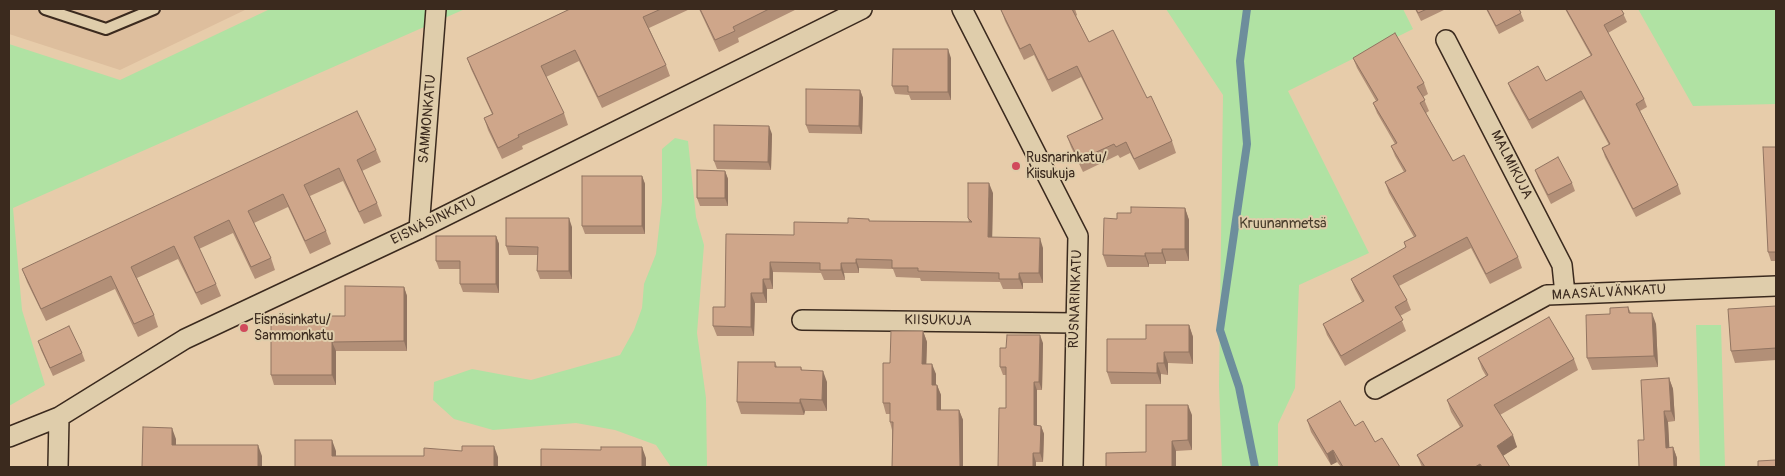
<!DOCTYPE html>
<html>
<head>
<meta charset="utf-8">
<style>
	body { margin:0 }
	#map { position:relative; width:1785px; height:476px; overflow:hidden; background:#e7ccaa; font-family:Pangolin,sans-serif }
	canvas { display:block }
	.frame { position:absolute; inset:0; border:10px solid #3b2a1e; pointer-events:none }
</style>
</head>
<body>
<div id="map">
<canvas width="1785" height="476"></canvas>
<div class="frame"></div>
</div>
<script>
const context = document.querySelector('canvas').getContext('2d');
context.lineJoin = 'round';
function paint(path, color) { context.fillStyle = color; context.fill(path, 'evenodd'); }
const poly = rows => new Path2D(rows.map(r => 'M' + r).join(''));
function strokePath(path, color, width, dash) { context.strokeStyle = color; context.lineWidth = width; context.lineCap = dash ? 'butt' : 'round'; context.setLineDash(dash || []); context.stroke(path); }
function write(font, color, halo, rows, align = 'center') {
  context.font = font + ' Pangolin,sans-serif'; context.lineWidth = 4; context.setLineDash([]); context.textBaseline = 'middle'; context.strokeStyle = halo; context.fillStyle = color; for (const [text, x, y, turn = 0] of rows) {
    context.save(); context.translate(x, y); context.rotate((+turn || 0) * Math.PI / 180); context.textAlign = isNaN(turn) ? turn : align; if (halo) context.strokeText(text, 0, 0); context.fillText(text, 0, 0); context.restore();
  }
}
paint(poly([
	[9,9,247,9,120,70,9,34]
]), '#ddbe9d');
paint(poly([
	[270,9,465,9,13,208,22,310,45,385,9,406,9,44,120,80],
	[1166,9,1403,9,1413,29,1288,91,1369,253,1299,285,1295,388,1278,424,1278,467,1222,467,1219,386,1223,95],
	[1638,9,1776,9,1776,104,1693,106],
	[675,138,688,141,696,217,704,245,697,333,706,398,707,467,671,467,656,445,615,430,576,423,493,430,454,419,433,400,434,382,472,369,531,380,620,355,634,330,642,308,644,284,656,254,662,202,662,149],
	[1696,325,1721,325,1725,467,1700,467]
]), '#b0e2a3');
strokePath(poly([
	[1247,9,1240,61,1247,144,1220,330,1239,387,1255,467]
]), '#6d8e9c', 8);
const lane = poly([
	[45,9,106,29,154,9]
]);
const street = poly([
	[962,9,1078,236,1073,467],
	[1446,40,1562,265,1565,294],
	[419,229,436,9],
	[802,320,1075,323],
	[1375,389,1547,295,1776,286],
	[9,437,59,417,185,339,419,229,862,9],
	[58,467,59,417]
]);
strokePath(lane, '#3b2a1e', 14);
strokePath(street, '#3b2a1e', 22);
strokePath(lane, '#dfcdab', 10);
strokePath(street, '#dfcdab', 19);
paint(poly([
	[570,9,690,9,649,28,666,65,670,76,602,108,579,61,546,77,564,113,568,125,522,146,523,149,502,159,488,130,484,118,492,114,471,69,467,58],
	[699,9,797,9,738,38,739,42,719,52],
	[1003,9,1075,9,1077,15,1076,16,1089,42,1147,98,1172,141,1176,153,1139,170,1130,153,1120,158,1118,155,1083,172,1071,147,1067,136,1102,119,1081,77,1052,92,1034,55,1024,60,1005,21,1001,10],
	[1415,9,1446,9,1421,21],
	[1486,9,1519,9,1524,21,1499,34],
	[1565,9,1621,9,1627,22,1608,33,1644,99,1647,107,1640,111,1678,185,1681,194,1636,217,1605,157,1602,148,1609,145,1584,99,1532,129,1511,91,1508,83,1546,81,1591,56],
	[951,58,951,100,911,100,909,95,895,94,892,86],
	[1353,58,1424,83,1428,94,1423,97,1429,111,1426,113,1453,161,1518,257,1522,268,1490,284,1471,248,1399,286,1407,300,1411,310,1400,316,1406,331,1345,366,1327,335,1323,324,1362,302,1355,289,1351,279,1406,248,1404,242,1414,237,1389,193,1385,182,1404,172,1395,156,1391,146,1395,144,1377,113,1373,103,1376,101,1357,68],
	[860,90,863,98,862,134,809,133,806,125],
	[772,134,771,170,717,169,714,161],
	[1776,147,1776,261,1771,261,1768,252],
	[376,150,381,162,362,171,377,203,382,216,364,224,343,181,310,196,326,231,331,244,310,254,288,207,254,223,271,258,275,270,255,279,233,233,199,249,216,284,221,296,201,305,178,259,137,278,154,315,158,327,138,337,115,289,46,321,27,282,22,269],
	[1535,170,1572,183,1575,191,1551,204,1538,178],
	[725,171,728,179,728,206,700,206,697,198],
	[642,176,645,184,645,234,585,234,582,226],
	[993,193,992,237,1043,248,1043,283,1023,283,1023,289,1003,289,1000,282,921,281,920,278,896,277,893,269,859,268,859,273,844,273,845,280,824,280,821,273,773,272,773,289,767,289,767,303,755,303,754,336,717,336,713,326,725,307,794,235,848,223,870,221,969,222,968,218],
	[1185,208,1189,220,1189,261,1166,261,1166,264,1149,264,1149,267,1107,267,1103,255,1117,219,1131,213],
	[572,227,572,279,540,279,537,271,538,255,509,255,506,246],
	[496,236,499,244,499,293,463,292,460,284,460,269,439,269,436,261],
	[404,287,407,296,407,351,336,351,336,385,274,385,271,375,345,316],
	[1776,306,1776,360,1735,363,1731,351],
	[1628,307,1631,313,1656,324,1658,367,1592,370,1587,358,1610,314],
	[1189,325,1193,337,1193,364,1168,363,1168,375,1161,374,1161,384,1111,384,1107,372],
	[923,331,927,342,926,364,936,374,936,385,937,385,941,395,941,410,959,410,963,420,963,467,892,467,892,430,890,422,890,414,886,414,883,403],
	[38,341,82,353,85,361,53,376,41,350],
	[1043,343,1042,390,1037,390,1037,425,1041,426,1044,434,1043,462,1036,462,1036,467,998,467,1006,408,1006,375,1003,375,1000,367,1006,348],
	[1478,358,1574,359,1578,370,1500,415,1517,447,1503,456,1510,467,1422,467,1417,455,1460,427,1451,412,1447,400,1486,376,1482,369],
	[775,362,777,367,801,367,802,370,827,382,827,411,805,411,804,415,741,414,737,402],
	[1669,378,1673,389,1675,421,1668,422,1669,447,1673,447,1677,458,1644,440],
	[1192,415,1192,450,1176,451,1176,467,1106,467,1146,452],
	[1307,420,1375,442,1400,467,1341,467,1337,462,1331,465,1311,432]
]), '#b28f77');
paint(poly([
	[948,49,951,58,951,100,948,92],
	[860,90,863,98,862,134,859,126],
	[769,126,772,134,771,170,768,162],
	[725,171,728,179,728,206,725,198],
	[642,176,645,184,645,234,642,226],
	[989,183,993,193,992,247,988,237],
	[1185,208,1189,220,1189,261,1185,249],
	[569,218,572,227,572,279,569,271],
	[496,236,499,244,499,293,496,284],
	[1040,238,1043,248,1043,283,1039,273],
	[1162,249,1166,261,1166,264,1162,253],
	[1145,253,1149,264,1149,267,1145,256],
	[856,259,859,268,859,273,856,263],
	[770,262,773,272,773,289,770,279],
	[841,263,844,273,845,280,841,270],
	[1019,273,1023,283,1023,289,1019,279],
	[763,279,767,289,767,303,763,293],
	[404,287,407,296,407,351,404,341],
	[751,293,755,303,754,336,751,327],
	[1652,313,1656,324,1658,367,1654,356],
	[1189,325,1193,337,1193,364,1189,352],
	[923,331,927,342,926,375,922,364],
	[1040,335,1043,343,1042,390,1039,382],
	[332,342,336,351,336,385,332,375],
	[1164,352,1168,363,1168,375,1164,363],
	[1157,363,1161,374,1161,384,1157,373],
	[932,364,936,374,936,395,932,385],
	[823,371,827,382,827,411,822,400],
	[1669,378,1673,389,1675,421,1671,411],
	[1034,382,1037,390,1037,434,1034,425],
	[937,385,941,395,941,420,937,410],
	[800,399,805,411,804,415,800,403],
	[1188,405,1192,415,1192,450,1188,440],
	[959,410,963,420,963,467,960,467],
	[1664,411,1668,422,1670,458,1666,448],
	[1041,426,1044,434,1043,462,1040,453],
	[172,428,176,439,176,456,172,445],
	[1513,435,1517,447,1501,457,1497,446],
	[332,440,336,451,336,467,332,456],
	[1172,441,1176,451,1176,467,1172,467],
	[258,445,262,456,262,467,258,467],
	[494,446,498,457,498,467,494,467],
	[642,447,646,458,646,467,642,467],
	[1673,447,1677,458,1677,467,1674,467],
	[1333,450,1337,462,1331,465,1327,454],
	[1033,453,1036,462,1036,467,1033,467],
	[1480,464,1481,467,1475,467]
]), '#917461');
const building = poly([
	[570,9,661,9,643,17,666,65,598,97,575,50,541,66,564,113,518,135,519,137,498,148,484,118,493,114,467,58,570,9],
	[700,9,769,9,733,27,735,31,715,40,700,9],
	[1003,9,1072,9,1089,42,1113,30,1147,98,1151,96,1172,141,1134,159,1126,142,1116,147,1114,144,1079,160,1067,136,1103,119,1077,66,1048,80,1030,44,1020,49,1001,10,1003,9],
	[1416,9,1427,9,1418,13,1416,9],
	[1487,9,1519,9,1521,13,1496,26,1487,9],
	[1566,9,1621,9,1624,14,1604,25,1644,99,1636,104,1678,185,1633,209,1602,148,1610,144,1581,91,1529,120,1508,83,1538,66,1546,81,1592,55,1566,9],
	[1395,33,1424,83,1417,87,1425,100,1420,103,1453,161,1464,155,1518,257,1486,274,1467,237,1393,276,1407,300,1395,307,1403,320,1341,356,1323,324,1364,301,1351,279,1406,247,1404,242,1416,236,1385,182,1406,171,1391,146,1397,143,1373,103,1378,100,1353,58,1395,33],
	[893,49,948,49,948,92,908,92,908,86,892,86,893,49],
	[806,89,860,90,859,126,806,125,806,89],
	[357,111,376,150,357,160,377,203,359,212,339,168,304,185,326,231,305,241,283,194,248,211,271,258,251,267,229,220,194,237,216,284,196,293,174,246,131,267,154,315,134,324,111,276,41,309,22,269,357,111],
	[714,125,769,126,768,162,714,161,714,125],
	[1763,147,1776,147,1776,252,1768,252,1763,147],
	[1558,157,1572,183,1548,195,1535,170,1558,157],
	[697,170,725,171,725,198,697,198,697,170],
	[582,176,642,176,642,226,582,226,582,176],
	[968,183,989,183,988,237,1040,238,1039,273,1019,273,1019,279,999,279,999,273,918,271,918,268,892,268,892,260,856,259,856,263,841,263,841,270,820,270,820,263,770,262,770,279,763,279,763,293,751,293,751,327,713,326,713,307,725,307,726,234,794,235,794,222,848,223,848,218,869,219,869,221,972,222,968,218,968,183],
	[1131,207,1185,208,1185,249,1162,249,1162,253,1145,253,1145,256,1103,255,1104,218,1117,219,1117,213,1131,213,1131,207],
	[506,218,569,218,569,271,537,271,538,247,506,246,506,218],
	[436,236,496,236,496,284,460,284,460,261,436,261,436,236],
	[345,286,404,287,404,341,332,342,332,375,271,375,271,316,345,316,345,286],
	[1776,306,1776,348,1731,351,1728,309,1776,306],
	[1628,307,1629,313,1652,313,1654,356,1587,358,1586,315,1610,314,1610,308,1628,307],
	[1549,317,1574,359,1494,405,1513,435,1497,446,1510,467,1482,467,1480,464,1475,467,1425,467,1417,455,1463,426,1447,400,1488,375,1478,358,1549,317],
	[1146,325,1189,325,1189,352,1164,352,1164,363,1157,363,1157,373,1107,372,1107,339,1146,339,1146,325],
	[69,326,82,353,50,368,38,341,69,326],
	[891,331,923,331,922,364,932,364,932,385,937,385,937,410,959,410,960,467,892,467,893,422,890,422,890,403,883,403,883,363,890,363,891,331],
	[1007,335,1040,335,1039,382,1034,382,1034,425,1041,426,1040,453,1033,453,1033,467,998,467,999,408,1006,408,1006,367,1000,367,1000,348,1006,348,1007,335],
	[738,362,775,362,775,367,801,367,801,370,823,371,822,400,800,399,800,403,737,402,738,362],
	[1669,378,1671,411,1664,411,1666,448,1673,447,1674,467,1639,467,1638,440,1644,440,1641,380,1669,378],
	[1340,401,1355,426,1363,421,1375,442,1382,438,1400,467,1343,467,1333,450,1327,454,1307,420,1340,401],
	[1146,405,1188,405,1188,440,1172,441,1172,467,1106,467,1106,453,1146,452,1146,405],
	[143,427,172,428,172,445,258,445,258,467,142,467,143,427],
	[295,440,332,440,332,456,424,456,424,448,462,451,462,446,494,446,494,467,295,467,295,440],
	[601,447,642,447,642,467,541,467,541,449,601,450,601,447],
	[1776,460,1776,467,1758,467,1758,461,1776,460]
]);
paint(building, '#cfa68a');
strokePath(building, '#917461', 1);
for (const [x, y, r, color] of [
	[1016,166,5,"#d1495b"],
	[244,328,5,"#d1495b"]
]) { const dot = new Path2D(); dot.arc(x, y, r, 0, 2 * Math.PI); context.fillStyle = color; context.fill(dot); strokePath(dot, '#dfcdab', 2); }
write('14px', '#3b2a1e', '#dfcdab', [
	["SAMMONKATU",428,119,-85],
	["MALMIKUJA",1511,165,63],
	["EISNÄSINKATU",434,221,-26],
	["MAASÄLVÄNKATU",1609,293,-3],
	["RUSNARINKATU",1076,299,-88],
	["KIISUKUJA",938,321,1]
]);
write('14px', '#3b2a1e', '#dfcdab', [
	["Rusnarinkatu/",1026,158],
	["Kiisukuja",1026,174],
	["Eisnäsinkatu/",254,320],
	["Sammonkatu",254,336]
], 'left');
write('14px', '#473c2b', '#dfcdab', [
	["Kruunanmetsä",1283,224]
]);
</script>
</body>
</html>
